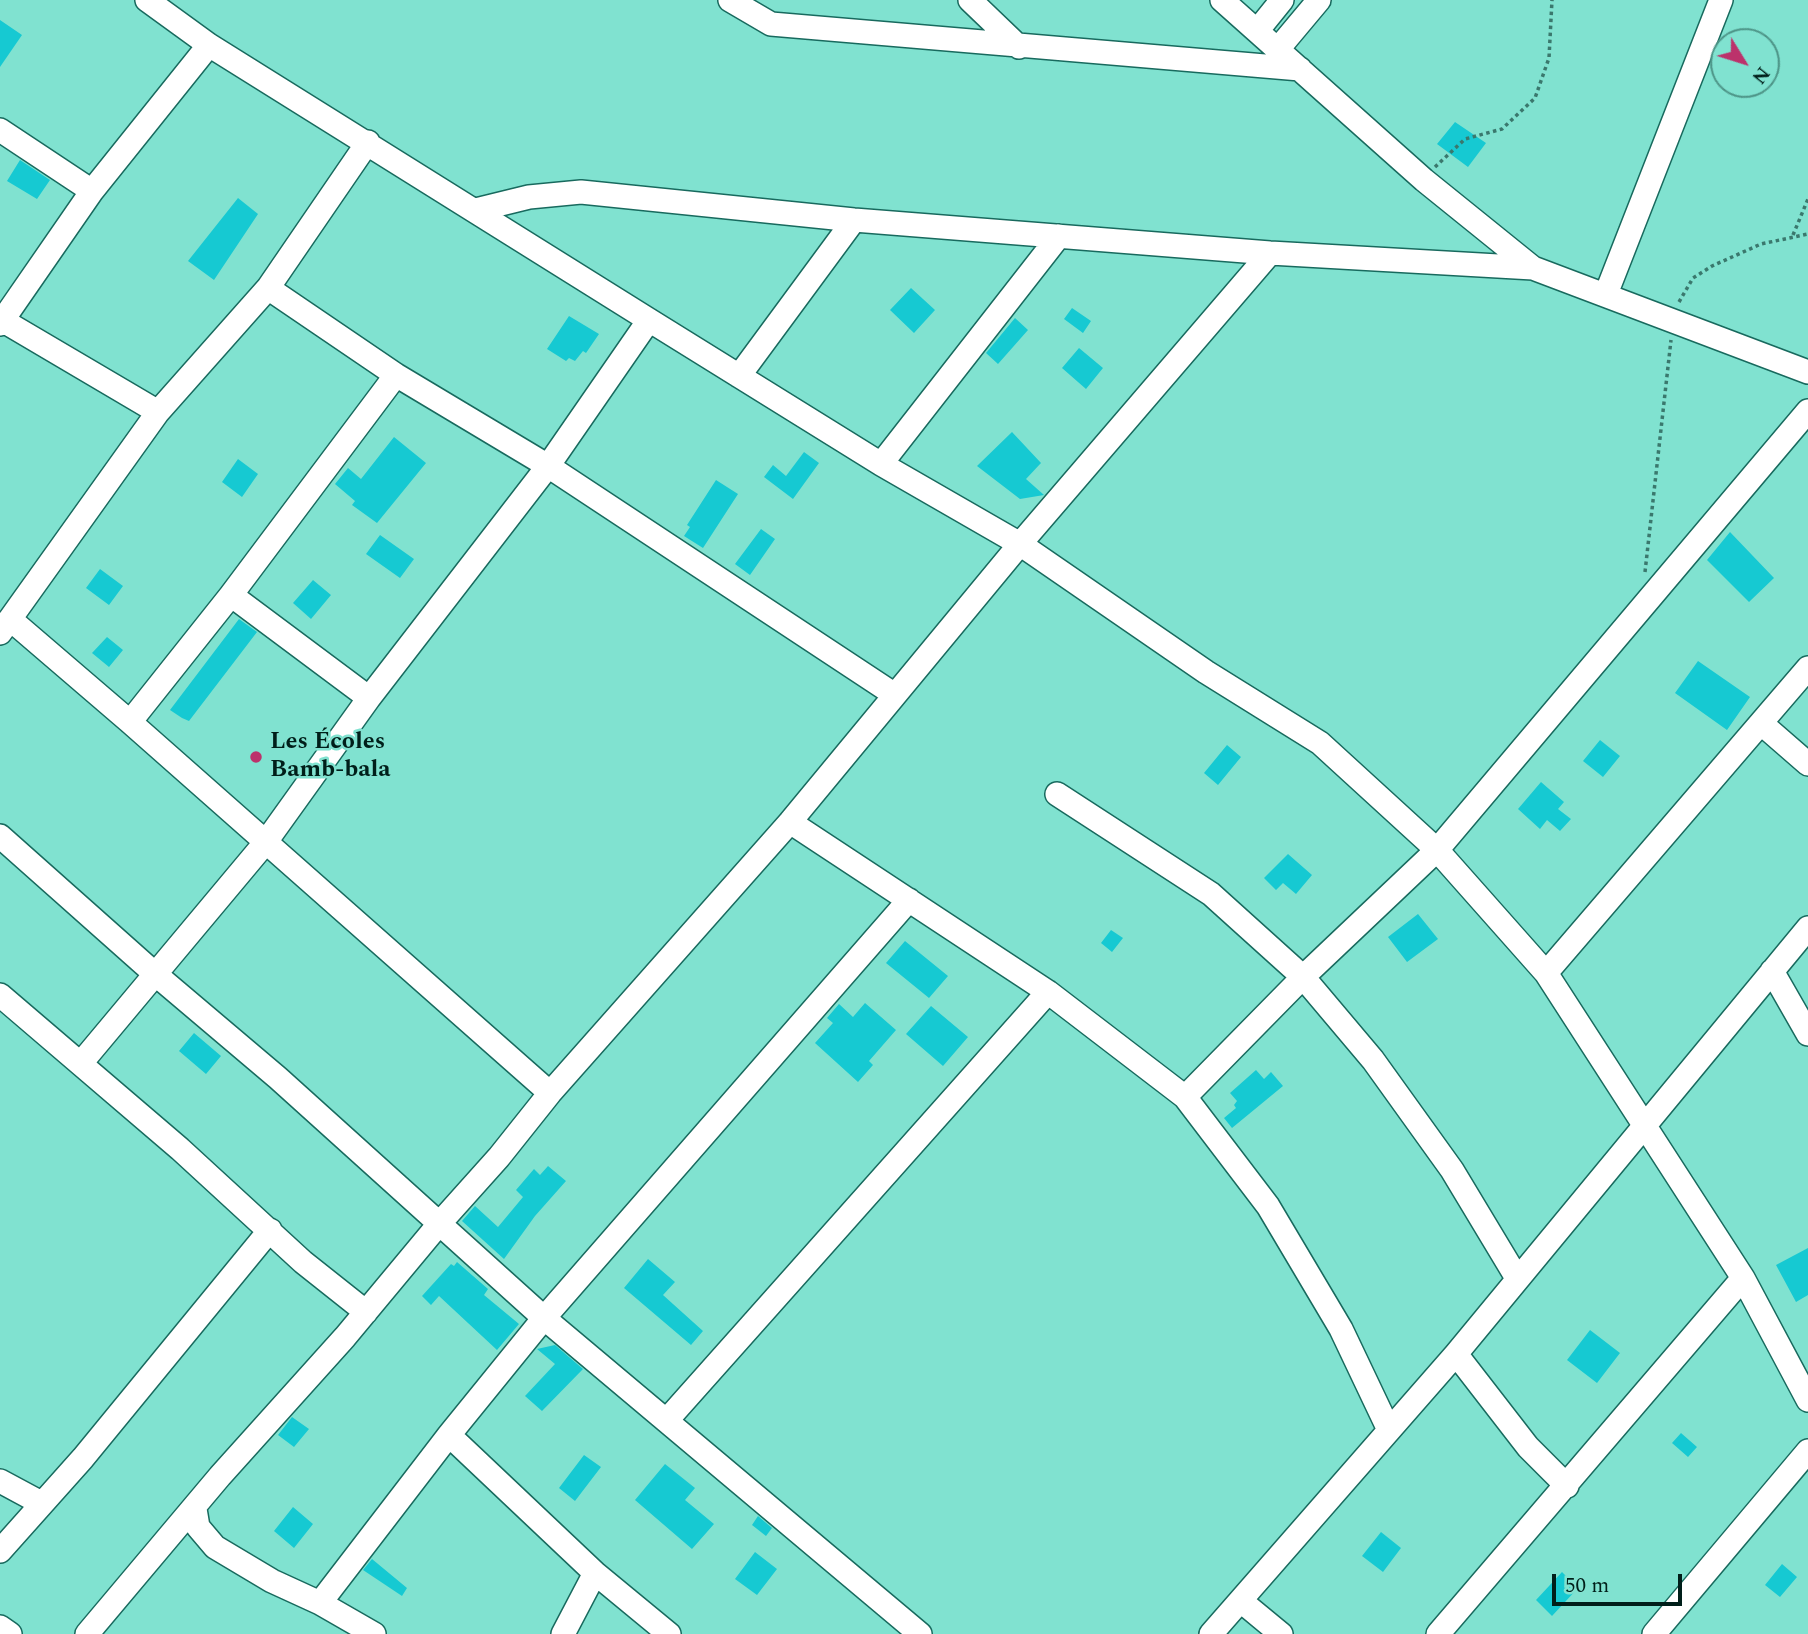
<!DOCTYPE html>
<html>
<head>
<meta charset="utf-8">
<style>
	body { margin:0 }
	#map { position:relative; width:1808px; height:1634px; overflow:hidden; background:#80e2d0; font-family:Spectral,serif }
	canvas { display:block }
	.north { position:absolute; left:1710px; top:28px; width:70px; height:70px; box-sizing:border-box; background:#80e2d0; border:2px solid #4d9487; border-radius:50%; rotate:128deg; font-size:19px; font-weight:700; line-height:28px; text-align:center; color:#001f1a }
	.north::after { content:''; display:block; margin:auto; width:24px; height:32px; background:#bc326b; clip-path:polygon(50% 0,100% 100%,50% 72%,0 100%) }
	.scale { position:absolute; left:1552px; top:1574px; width:130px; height:32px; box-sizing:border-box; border:4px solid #001f1a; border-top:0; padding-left:9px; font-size:21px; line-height:24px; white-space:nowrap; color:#001f1a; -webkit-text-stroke:5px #80e2d0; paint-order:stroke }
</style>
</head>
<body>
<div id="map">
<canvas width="1808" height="1634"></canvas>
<div class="north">N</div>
<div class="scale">50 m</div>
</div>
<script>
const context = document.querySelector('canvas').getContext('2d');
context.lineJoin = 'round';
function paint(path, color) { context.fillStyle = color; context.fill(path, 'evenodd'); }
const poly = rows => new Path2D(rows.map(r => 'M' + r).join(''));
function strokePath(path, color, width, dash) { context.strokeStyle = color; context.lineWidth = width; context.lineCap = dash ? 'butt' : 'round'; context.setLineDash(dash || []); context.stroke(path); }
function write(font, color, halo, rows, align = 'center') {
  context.font = font + ' Spectral,serif'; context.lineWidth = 5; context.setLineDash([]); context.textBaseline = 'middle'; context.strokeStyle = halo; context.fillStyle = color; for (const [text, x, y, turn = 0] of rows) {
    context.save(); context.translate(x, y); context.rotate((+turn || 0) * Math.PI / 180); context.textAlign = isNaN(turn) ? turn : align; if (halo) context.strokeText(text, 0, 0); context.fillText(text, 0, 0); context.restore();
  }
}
paint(poly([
	[0,20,22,35,0,67],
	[1455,122,1486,143,1468,167,1437,144],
	[20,160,50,180,37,199,7,181],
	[238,198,258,214,214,280,188,261],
	[911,288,935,310,914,333,890,310],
	[1072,308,1091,321,1083,333,1064,319],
	[569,316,599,334,586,353,583,351,575,361,569,358,566,361,547,349],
	[1015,318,1028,330,998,364,986,353],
	[1079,348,1103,368,1086,389,1062,368],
	[1012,432,1041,463,1026,479,1044,495,1020,499,977,466],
	[394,437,426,463,377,523,352,505,355,501,335,484,348,468,361,479],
	[804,452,819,463,793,499,764,477,773,465,786,476],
	[238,459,258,474,242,497,222,482],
	[716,480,738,494,703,548,684,536,690,527,687,525],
	[761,529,775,539,750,575,735,564],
	[1730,532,1774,578,1749,602,1707,560],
	[380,535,414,559,400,578,366,554],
	[100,569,123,586,109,605,86,588],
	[313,580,331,595,311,619,293,603],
	[239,619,257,632,189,721,182,718,170,710],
	[107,637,123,650,109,667,92,653],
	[1698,661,1750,697,1727,730,1675,693],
	[1600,740,1620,756,1603,777,1583,761],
	[1227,745,1241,757,1218,785,1204,773],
	[1541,782,1564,802,1558,809,1571,819,1560,831,1547,820,1540,829,1518,809],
	[1288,854,1312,875,1296,894,1283,883,1276,890,1264,878],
	[1418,914,1438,939,1407,962,1388,937],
	[1111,930,1123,938,1112,952,1101,943],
	[905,941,948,976,929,998,886,963],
	[865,1003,896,1030,869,1061,873,1065,858,1082,815,1043,833,1023,827,1018,839,1004,853,1017],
	[931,1006,968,1037,943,1066,906,1034],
	[194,1033,221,1056,206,1074,179,1051],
	[1256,1070,1264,1079,1271,1072,1283,1086,1232,1128,1224,1118,1236,1108,1234,1105,1237,1101,1230,1093],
	[548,1166,566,1181,535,1216,504,1259,462,1221,475,1206,498,1227,523,1197,516,1190,534,1169,540,1175],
	[1808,1248,1808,1295,1796,1302,1776,1265],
	[648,1259,675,1282,663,1295,703,1331,691,1345,624,1288],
	[457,1262,488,1289,484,1295,519,1324,497,1350,439,1296,431,1305,422,1296,451,1264,454,1266],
	[1590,1330,1620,1353,1597,1383,1567,1360],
	[555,1345,583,1369,542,1411,525,1396,555,1364,537,1349],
	[292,1417,309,1429,294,1447,278,1435],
	[1681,1433,1697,1447,1688,1457,1672,1443],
	[584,1455,601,1467,575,1501,559,1488],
	[665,1464,695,1488,685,1500,714,1524,692,1549,635,1500],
	[293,1507,313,1524,294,1548,274,1531],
	[758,1516,772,1528,766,1536,752,1525],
	[1381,1532,1401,1548,1383,1572,1362,1556],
	[755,1552,777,1569,757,1595,735,1579],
	[372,1559,407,1588,402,1596,363,1570],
	[1782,1564,1797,1577,1780,1597,1765,1585],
	[1562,1572,1578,1588,1552,1616,1536,1600]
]), '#16c9d2');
const minor = poly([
	[147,0,209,45,649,320,881,464,1020,544,1206,672,1320,743,1437,850,1546,973,1743,1278,1808,1400],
	[730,0,771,24,1300,69],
	[970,0,1019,47],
	[1222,0,1424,180,1533,268],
	[1257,31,1282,0],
	[1278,49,1319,0],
	[0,130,92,191],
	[476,210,529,197,581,192,854,220,1270,253,1533,268,1808,372],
	[268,288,396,375,548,466,895,695],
	[1606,294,1721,0],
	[0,319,158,412],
	[0,324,92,191,209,45],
	[739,376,854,220],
	[881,464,1059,236],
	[231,595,369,698],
	[10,619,130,722,550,1093],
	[0,633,158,412,268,288,368,142],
	[130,722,231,595,396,375],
	[1762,724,1808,764],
	[1057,794,1211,894,1303,977,1373,1060,1452,1170,1517,1278],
	[790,822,1048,992,1185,1097],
	[0,836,154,973,278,1078,544,1318,920,1634],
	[1772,971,1808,1034],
	[1546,973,1808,668],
	[0,995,180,1149,303,1262,366,1312],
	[81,1063,265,843,369,698,548,466,649,320],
	[1456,1354,1528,1447,1567,1486],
	[667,1420,1048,992],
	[1389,1430,1341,1329,1268,1206,1185,1097,1303,977,1437,850,1808,411],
	[449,1435,595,1573,563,1634],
	[0,1481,41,1503],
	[195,1509,198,1527,215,1547,272,1581,320,1603,449,1435,544,1318,909,900],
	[0,1551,83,1458,270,1230],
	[595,1573,669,1634],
	[1241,1601,1281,1634],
	[320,1603,374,1634],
	[0,1627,10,1634],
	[87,1634,220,1476,345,1337,439,1224,499,1157,550,1093,790,822,1020,544,1270,253],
	[1211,1634,1456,1354,1808,928],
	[1438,1634,1743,1278],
	[1654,1634,1808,1451]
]);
strokePath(minor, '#186a5e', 26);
strokePath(poly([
	[1435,167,1465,139,1502,129,1535,98,1549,58,1552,0],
	[1793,235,1808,199],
	[1679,302,1693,278,1712,266,1761,244,1808,234],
	[1645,572,1671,340]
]), '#3a786d', 3.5, [3.5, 3.5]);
strokePath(minor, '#fff', 23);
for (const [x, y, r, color] of [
	[256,757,7,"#bc326b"]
]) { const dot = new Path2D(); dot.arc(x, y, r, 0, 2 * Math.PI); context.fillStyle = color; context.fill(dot); strokePath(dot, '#80e2d0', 2.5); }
write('bold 24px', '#001f1a', '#80e2d0', [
	["Les Écoles",270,743],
	["Bamb-bala",270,771]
], 'left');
</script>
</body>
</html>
